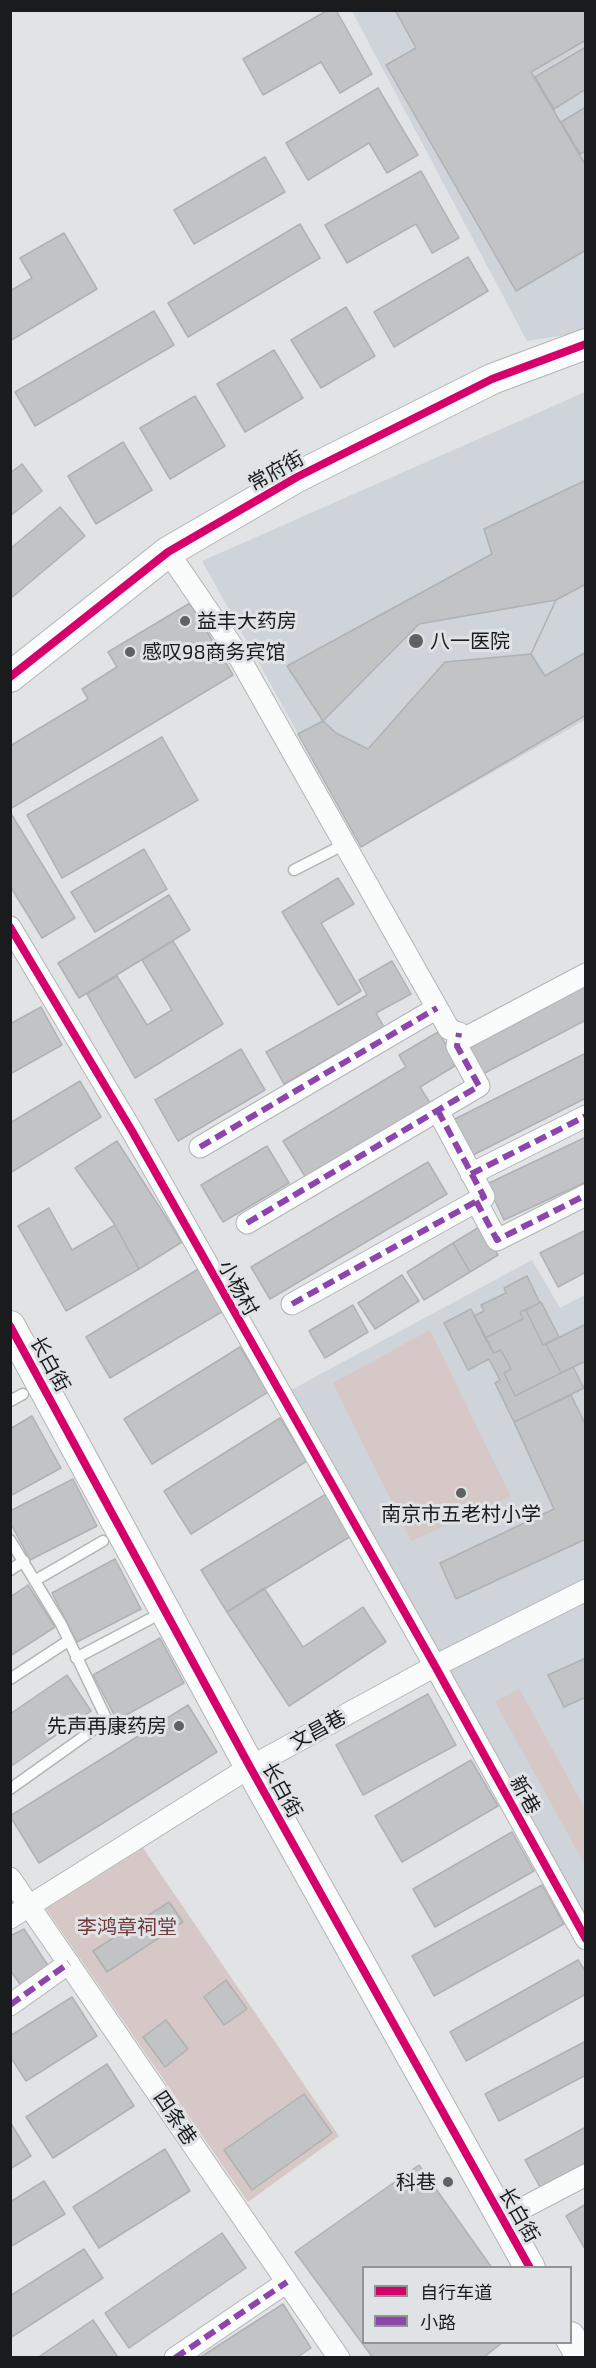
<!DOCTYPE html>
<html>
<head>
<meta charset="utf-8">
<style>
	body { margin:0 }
	#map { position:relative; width:596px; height:2368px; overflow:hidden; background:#e1e3e5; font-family:"Exo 2","Noto Sans SC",sans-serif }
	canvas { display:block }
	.frame { position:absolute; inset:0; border:12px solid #1a1b1c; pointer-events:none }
	.legend { position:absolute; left:362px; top:2266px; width:210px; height:78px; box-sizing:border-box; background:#e0e3e6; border:2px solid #919395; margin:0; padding:8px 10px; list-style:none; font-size:18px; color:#1a1b1c }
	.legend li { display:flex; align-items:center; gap:12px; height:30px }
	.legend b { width:30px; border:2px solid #919395 }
</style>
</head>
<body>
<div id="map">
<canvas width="596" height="2368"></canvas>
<div class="frame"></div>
<ul class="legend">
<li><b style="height:8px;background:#d6006c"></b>自行车道</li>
<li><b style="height:8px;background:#8e44ad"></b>小路</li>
</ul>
</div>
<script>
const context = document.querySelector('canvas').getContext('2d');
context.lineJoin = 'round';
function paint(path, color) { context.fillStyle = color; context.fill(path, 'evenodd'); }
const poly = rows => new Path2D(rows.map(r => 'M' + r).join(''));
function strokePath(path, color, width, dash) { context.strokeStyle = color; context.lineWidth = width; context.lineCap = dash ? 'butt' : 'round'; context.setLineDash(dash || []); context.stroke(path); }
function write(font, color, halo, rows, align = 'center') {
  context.font = font + ' "Exo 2","Noto Sans SC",sans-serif'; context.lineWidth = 6; context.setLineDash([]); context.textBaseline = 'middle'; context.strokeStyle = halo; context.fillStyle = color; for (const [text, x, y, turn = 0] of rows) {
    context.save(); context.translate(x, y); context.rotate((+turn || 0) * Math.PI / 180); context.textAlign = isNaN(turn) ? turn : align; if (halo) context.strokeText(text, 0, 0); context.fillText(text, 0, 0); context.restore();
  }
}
paint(poly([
	[352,11,585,11,585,332,527,341],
	[585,392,585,720,361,847,202,561],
	[532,1260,560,1308,585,1295,585,1940,280,1396]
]), '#ced4d9');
paint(poly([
	[430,1330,511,1497,411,1541,333,1383],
	[519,1688,585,1809,585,1865,495,1702],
	[143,1848,339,2136,248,2202,46,1909]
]), '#d7c8c8');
const building = poly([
	[328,10,336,10,372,74,340,93,321,62,263,95,243,59,328,10],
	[395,10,586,10,586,40,531,72,586,166,586,250,516,291,386,65,416,48,395,10],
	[586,47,586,89,554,109,535,77,586,47],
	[378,88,418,155,387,173,369,143,308,180,286,143,378,88],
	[586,107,586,151,580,154,561,122,586,107],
	[265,157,285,192,194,244,174,210,265,157],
	[421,171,459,238,432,253,416,224,347,263,325,225,421,171],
	[300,224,320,258,188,337,168,303,300,224],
	[64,233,97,289,10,341,10,291,32,278,20,258,64,233],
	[468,257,488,291,394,347,374,312,468,257],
	[346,307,375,356,321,388,291,340,346,307],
	[154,311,174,345,35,426,15,392,154,311],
	[274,350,303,398,245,432,217,384,274,350],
	[195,396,225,446,170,479,140,428,195,396],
	[123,442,152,490,96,524,68,476,123,442],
	[22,464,42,491,10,516,10,473,22,464],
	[586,480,586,715,361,847,298,734,323,721,287,666,492,554,484,529,586,480],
	[60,507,85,536,10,599,10,549,60,507],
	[586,584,586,652,545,676,531,654,556,600,586,584],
	[556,600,531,654,445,662,368,749,336,733,323,721,419,624,556,600],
	[190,603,233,675,10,809,10,746,88,699,82,689,117,667,108,652,190,603],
	[162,737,198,800,62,878,27,815,162,737],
	[10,812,75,918,42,938,10,886,10,812],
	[144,849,167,889,95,932,71,892,144,849],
	[338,878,354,904,321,923,361,991,338,1005,282,912,338,878],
	[169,895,190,930,79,998,58,963,169,895],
	[173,941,223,1024,135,1078,87,994,117,976,147,1025,172,1010,142,960,173,941],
	[392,961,411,994,376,1013,384,1027,284,1084,266,1052,367,995,359,980,392,961],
	[586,983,586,1020,477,1077,462,1048,586,983],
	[41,1007,62,1045,10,1074,10,1024,41,1007],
	[438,1032,458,1064,420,1087,430,1103,306,1178,283,1141,406,1067,399,1055,438,1032],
	[241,1049,265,1090,178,1141,155,1100,241,1049],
	[586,1053,586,1098,469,1157,451,1121,586,1053],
	[80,1081,101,1117,10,1173,10,1123,80,1081],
	[586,1137,586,1182,504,1220,487,1184,586,1137],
	[117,1141,182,1242,139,1269,115,1225,75,1168,117,1141],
	[267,1146,289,1183,223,1222,201,1185,267,1146],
	[428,1162,447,1194,270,1299,251,1267,428,1162],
	[49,1208,72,1250,115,1225,139,1269,66,1311,18,1226,49,1208],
	[481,1226,498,1255,470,1272,453,1243,481,1226],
	[586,1230,586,1272,558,1287,540,1253,586,1230],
	[453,1243,470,1272,424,1300,407,1272,453,1243],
	[200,1268,225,1310,110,1378,86,1337,200,1268],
	[402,1275,419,1301,375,1329,358,1303,402,1275],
	[527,1276,540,1303,520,1312,523,1319,485,1338,474,1316,484,1311,481,1305,506,1293,504,1288,527,1276],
	[541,1302,559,1337,543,1345,526,1310,541,1302],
	[353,1305,368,1332,325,1358,309,1331,353,1305],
	[471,1309,494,1353,501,1350,511,1369,504,1373,515,1396,573,1367,584,1388,514,1422,495,1383,500,1380,489,1359,468,1370,444,1323,471,1309],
	[526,1310,543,1345,546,1344,561,1373,515,1396,504,1373,511,1369,501,1350,494,1353,485,1338,523,1319,520,1312,526,1310],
	[586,1324,586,1361,561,1373,546,1344,586,1324],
	[240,1347,268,1392,152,1464,124,1419,240,1347],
	[571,1395,586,1426,586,1539,456,1599,440,1563,554,1509,514,1422,571,1395],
	[32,1416,61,1468,10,1496,10,1429,32,1416],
	[280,1418,307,1461,191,1534,164,1491,280,1418],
	[73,1479,97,1526,30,1560,10,1522,10,1511,73,1479],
	[331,1491,356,1533,227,1612,201,1570,331,1491],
	[115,1559,141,1609,77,1642,52,1593,115,1559],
	[28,1585,55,1627,10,1656,10,1597,28,1585],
	[264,1588,303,1647,363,1607,386,1642,289,1706,227,1612,264,1588],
	[160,1638,184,1683,117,1720,93,1675,160,1638],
	[586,1658,586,1697,564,1707,548,1675,586,1658],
	[67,1675,91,1711,10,1767,10,1714,67,1675],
	[428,1694,456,1745,363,1795,336,1745,428,1694],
	[188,1705,217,1752,39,1863,10,1816,188,1705],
	[471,1760,498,1806,402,1862,375,1816,471,1760],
	[512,1832,534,1871,435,1927,413,1889,512,1832],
	[542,1885,564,1924,434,1996,412,1956,542,1885],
	[169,1902,183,1922,107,1972,93,1951,169,1902],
	[24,1929,49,1967,22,1987,10,1970,10,1936,24,1929],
	[578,1960,586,1972,586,1994,466,2061,450,2032,578,1960],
	[226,1980,247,2009,224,2025,204,1997,226,1980],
	[72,1997,97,2036,26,2081,10,2056,10,2036,72,1997],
	[166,2020,188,2049,165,2067,143,2037,166,2020],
	[586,2041,586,2075,499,2121,485,2094,586,2041],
	[107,2064,134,2106,53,2158,26,2117,107,2064],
	[304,2094,332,2133,252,2190,224,2150,304,2094],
	[10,2122,31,2156,10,2169,10,2122],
	[586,2127,586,2163,540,2187,525,2160,586,2127],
	[165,2149,190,2191,99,2248,73,2207,165,2149],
	[419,2165,492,2268,364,2268,364,2342,503,2342,483,2358,373,2358,295,2252,419,2165],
	[44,2181,65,2214,10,2247,10,2202,44,2181],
	[586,2204,586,2251,566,2216,586,2204],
	[222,2233,246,2268,129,2348,105,2313,222,2233],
	[84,2249,103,2278,10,2338,10,2296,84,2249],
	[283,2304,311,2348,296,2358,199,2358,283,2304],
	[93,2320,117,2356,114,2358,37,2358,93,2320]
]);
paint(building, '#c2c3c5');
strokePath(building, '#b0b1b2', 1.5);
const lane = poly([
	[294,870,345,844],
	[10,1401,23,1394],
	[10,1540,61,1624,107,1720,10,1789],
	[10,1570,24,1561],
	[36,1580,103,1541],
	[76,1658,150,1619],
	[10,1679,68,1641]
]);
const street = poly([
	[168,552,235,650,449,1029,467,1037,586,974],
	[10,927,132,1131,435,1666,586,1939],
	[200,1147,437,1008],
	[471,1174,586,1116],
	[476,1201,497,1240,586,1195],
	[247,1223,479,1086,457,1046,459,1033],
	[292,1304,484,1197,438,1111],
	[10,1878,339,2358],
	[10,1918,250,1767,435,1666,586,1590],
	[10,2005,69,1963],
	[502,2219,586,2175],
	[175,2358,287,2282]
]);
const secondary = poly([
	[10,677,168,552,297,477,492,379,586,344],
	[10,1326,250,1767,530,2268],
	[570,2337,582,2358]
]);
strokePath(lane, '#b3b4b5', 13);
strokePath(street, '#b3b4b5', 23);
strokePath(secondary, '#b3b4b5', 32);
strokePath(lane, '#fafbfb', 10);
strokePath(street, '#fafbfb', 21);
strokePath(secondary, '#fafbfb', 30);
strokePath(poly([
	[200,1147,437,1008],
	[471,1174,586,1116],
	[476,1201,497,1240,586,1195],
	[247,1223,479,1086,457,1046,459,1033],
	[292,1304,484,1197,438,1111],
	[10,2005,69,1963],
	[175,2358,287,2282]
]), '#8e44ad', 6, [12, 6]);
strokePath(poly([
	[10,677,168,552,297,477,492,379,586,344],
	[10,927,132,1131,435,1666,586,1939],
	[10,1326,250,1767,530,2268]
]), '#d6006c', 8);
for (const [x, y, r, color] of [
	[185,621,6,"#606162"],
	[416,641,8,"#606162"],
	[130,652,6,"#606162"],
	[461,1493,6,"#606162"],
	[179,1726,6,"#606162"],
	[448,2182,6,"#606162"]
]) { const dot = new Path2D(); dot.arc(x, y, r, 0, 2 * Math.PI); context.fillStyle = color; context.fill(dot); strokePath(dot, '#e0e3e6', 2); }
write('20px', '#1a1b1c', '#e0e3e6', [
	["常府街",276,471,-29],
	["小杨村",238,1288,61],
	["长白街",50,1364,61],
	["文昌巷",318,1730,-29],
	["长白街",282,1790,61],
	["新巷",525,1795,61],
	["四条巷",175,2118,56],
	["长白街",519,2215,60]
]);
write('20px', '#1a1b1c', '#e0e3e6', [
	["益丰大药房",197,621],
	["八一医院",430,641],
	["感叹98商务宾馆",142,652],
	["南京市五老村小学",461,1514,"center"],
	["先声再康药房",167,1726,"right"],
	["科巷",436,2182,"right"]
], 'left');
write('20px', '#6e3b3b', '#e0e3e6', [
	["李鸿章祠堂",127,1927]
]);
</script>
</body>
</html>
